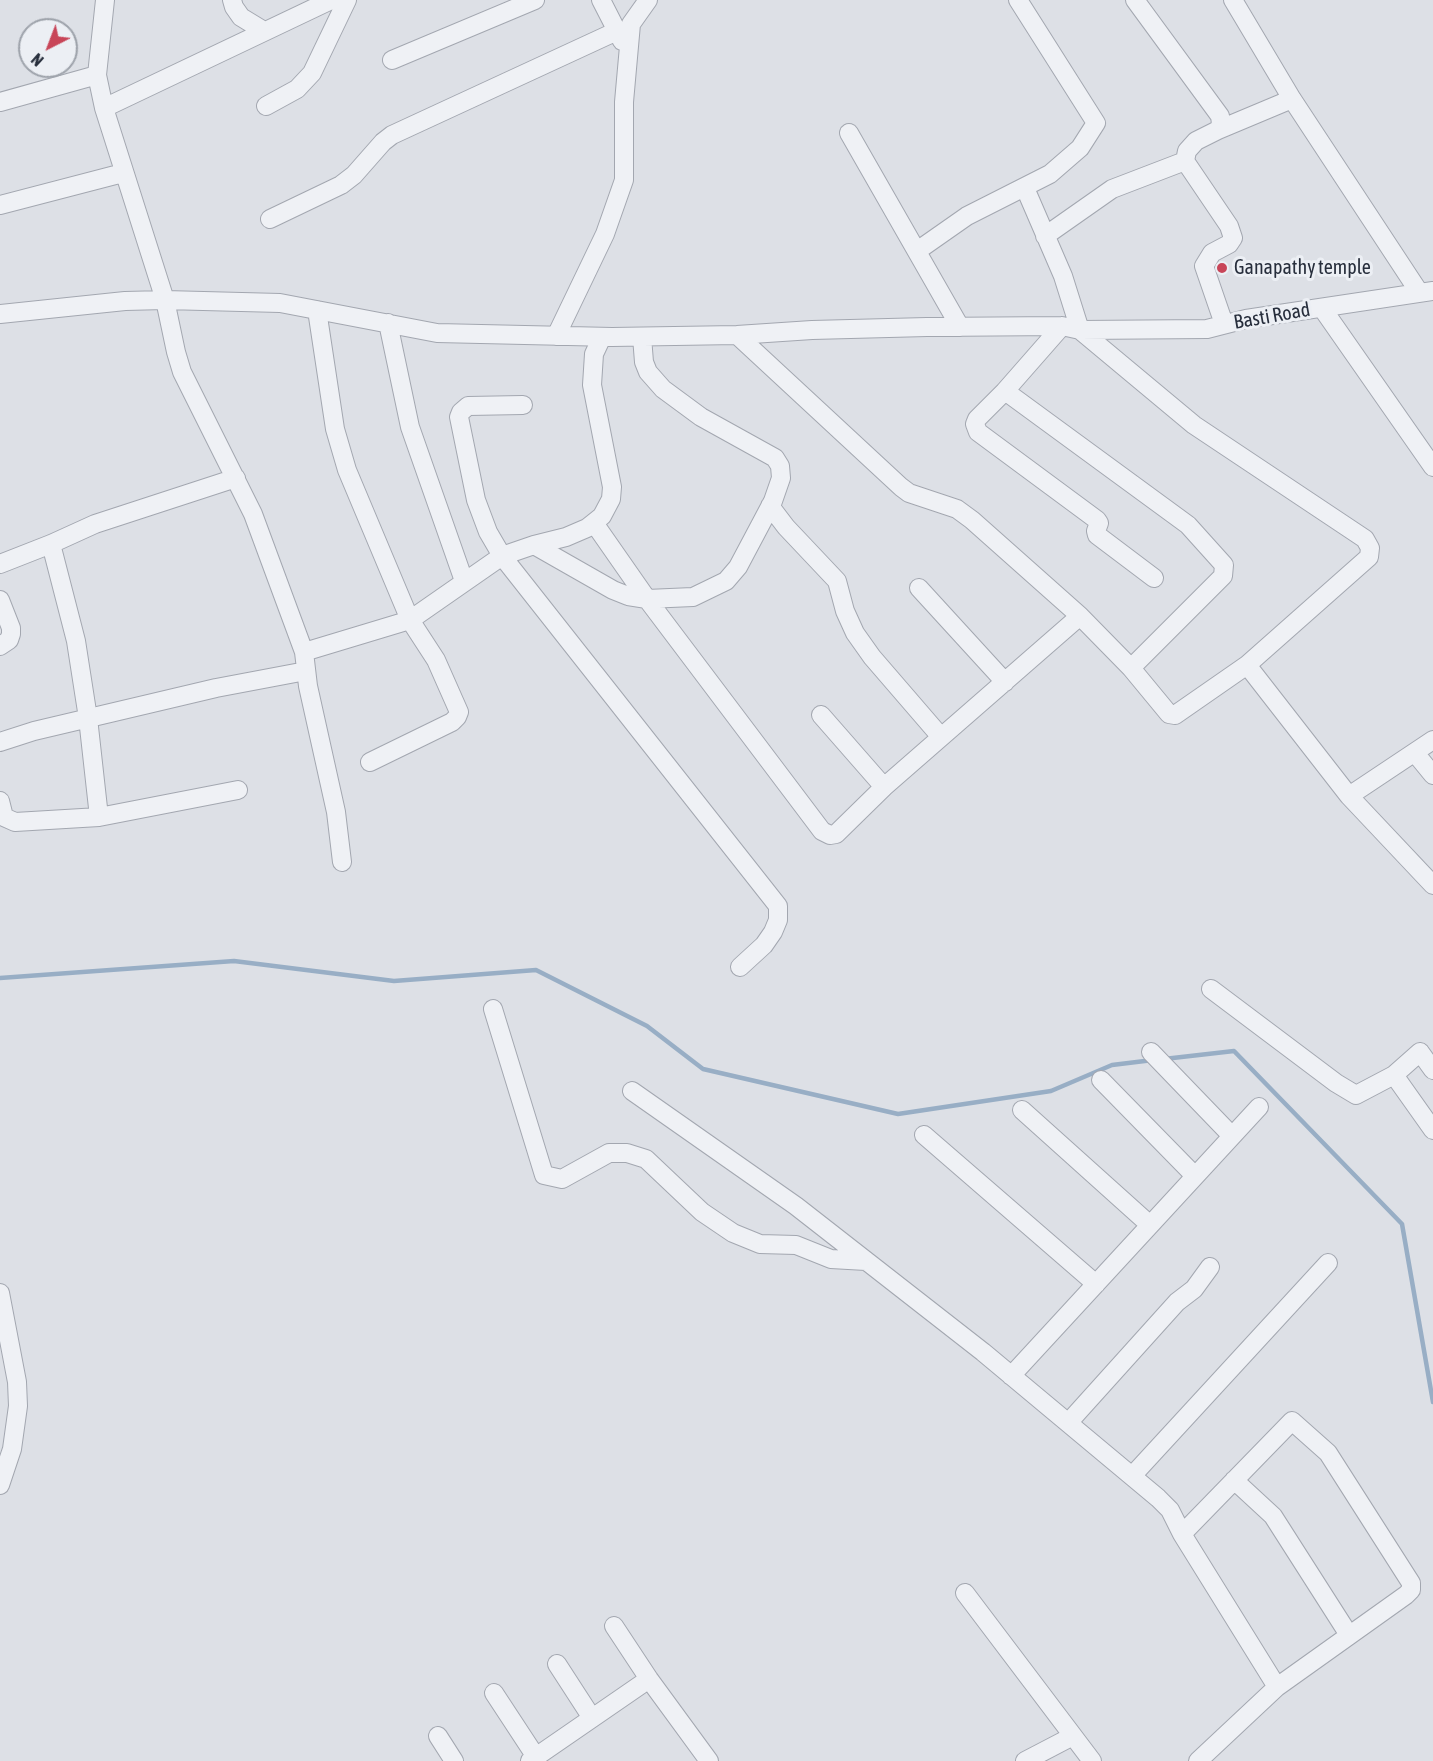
<!DOCTYPE html>
<html>
<head>
<meta charset="utf-8">
<style>
	body { margin:0 }
	#map { position:relative; width:1433px; height:1761px; overflow:hidden; background:#dde0e6; font-family:"Asap Condensed",sans-serif }
	canvas { display:block }
	.north { position:absolute; left:18px; top:18px; width:60px; height:60px; box-sizing:border-box; background:#eceff4; border:2px solid #9da2aa; border-radius:50%; rotate:222deg; font-size:16px; font-weight:700; line-height:24px; text-align:center; color:#272e3c }
	.north::after { content:''; display:block; margin:auto; width:21px; height:27px; background:#c84558; clip-path:polygon(50% 0,100% 100%,50% 72%,0 100%) }
</style>
</head>
<body>
<div id="map">
<canvas width="1433" height="1761"></canvas>
<div class="north">N</div>
</div>
<script>
const context = document.querySelector('canvas').getContext('2d');
context.lineJoin = 'round';
const poly = rows => new Path2D(rows.map(r => 'M' + r).join(''));
function strokePath(path, color, width, dash) { context.strokeStyle = color; context.lineWidth = width; context.lineCap = dash ? 'butt' : 'round'; context.setLineDash(dash || []); context.stroke(path); }
function write(font, color, halo, rows, align = 'center') {
  context.font = font + ' "Asap Condensed",sans-serif'; context.lineWidth = 6; context.setLineDash([]); context.textBaseline = 'middle'; context.strokeStyle = halo; context.fillStyle = color; for (const [text, x, y, turn = 0] of rows) {
    context.save(); context.translate(x, y); context.rotate((+turn || 0) * Math.PI / 180); context.textAlign = isNaN(turn) ? turn : align; if (halo) context.strokeText(text, 0, 0); context.fillText(text, 0, 0); context.restore();
  }
}
strokePath(poly([
	[0,978,234,961,394,981,536,970,647,1026,703,1069,898,1114,1051,1091,1112,1065,1153,1060],
	[1164,1059,1234,1051,1402,1224,1433,1402]
]), '#98aec5', 4.5);
const minor = poly([
	[105,0,97,75,104,108,165,300,176,352,182,372,253,514,304,652,308,686,336,812,342,862],
	[232,0,234,7,241,17,264,31],
	[601,0,622,41],
	[1135,0,1220,116,1221,124,1218,130,1196,141,1187,151,1185,161,1229,226,1233,238,1229,244,1212,253,1204,266,1224,324],
	[1233,0,1292,99,1419,292],
	[392,60,535,0],
	[0,102,97,75],
	[266,106,297,89,312,73,347,0],
	[104,108,331,0],
	[1218,130,1292,99],
	[849,133,960,327],
	[1025,188,1063,276,1080,330,1194,425,1365,539,1370,548,1369,557,1247,665,1349,796,1433,885],
	[0,205,123,173],
	[270,219,341,185,354,175,383,142,392,135,617,31],
	[1045,236,1112,189,1185,161],
	[917,251,967,216,1050,174,1080,148,1096,123,1018,0],
	[1322,308,1433,467],
	[317,310,335,429,347,470,410,620,436,660,459,712,457,717,452,722,370,762],
	[0,314,125,301,165,300,280,303,437,333,612,337,737,335,812,330,927,327,1062,326,1080,330,1207,329,1246,319,1433,291],
	[388,323,410,427,464,581],
	[1062,326,1005,391,1188,525,1224,565,1223,576,1131,668],
	[737,335,901,487,909,493,957,509,972,520,1080,616,1131,668,1169,714,1175,715,1247,665],
	[556,336,605,234,624,180,624,102,631,24,648,0],
	[1005,391,977,419,975,424,978,432,1097,520,1099,523,1096,531,1097,535,1154,578],
	[523,405,468,406,461,412,459,417,476,500,488,532,502,556,778,906,778,920,773,932,764,945,740,967],
	[770,506,786,527,837,581,845,611,855,633,872,657,941,737],
	[594,523,647,599,822,831,830,835,836,834,884,787,1080,616],
	[51,544,76,641,88,718,99,817],
	[534,545,613,590,628,596,647,599,693,597,726,581,738,567,773,501,781,478,780,466,775,458,701,417,663,389,648,372,644,362,642,337],
	[0,564,51,544,95,524,236,478],
	[919,588,1005,682],
	[0,600,11,628,11,634,9,640,0,646],
	[304,652,410,620,502,556,534,545,566,537,587,528,602,516,611,499,612,487,592,385,594,354,602,337],
	[821,715,884,787],
	[0,742,34,731,216,688,306,671],
	[1415,753,1433,775],
	[1349,796,1433,740],
	[0,801,4,817,15,822,99,817,238,790],
	[1211,989,1336,1083,1356,1095,1394,1075,1433,1130],
	[493,1009,544,1175,562,1179,609,1153,627,1153,646,1159,702,1212,733,1233,760,1244,796,1245,831,1259,866,1261],
	[1151,1052,1232,1136],
	[1394,1075,1420,1052,1433,1070],
	[1101,1080,1195,1176],
	[632,1091,796,1206,983,1352,1158,1498,1170,1510,1182,1534,1277,1687],
	[1022,1110,1150,1225],
	[924,1135,1096,1284],
	[0,1293,17,1382,18,1406,12,1449,0,1485],
	[1011,1376,1259,1107],
	[1068,1423,1177,1302,1194,1289,1210,1267],
	[1132,1476,1328,1263],
	[1234,1480,1273,1516,1349,1635],
	[1182,1534,1292,1421,1328,1453,1411,1583,1411,1590,1406,1595,1277,1687,1198,1761],
	[965,1593,1092,1761],
	[614,1626,649,1679,709,1761],
	[557,1664,592,1718],
	[494,1693,536,1757],
	[438,1736,454,1761],
	[530,1761,649,1679],
	[1025,1761,1073,1736]
]);
strokePath(minor, '#a3a7b0', 20);
strokePath(minor, '#eff1f5', 18);
for (const [x, y, r, color] of [
	[1222,268,6,"#c84558"]
]) { const dot = new Path2D(); dot.arc(x, y, r, 0, 2 * Math.PI); context.fillStyle = color; context.fill(dot); strokePath(dot, '#eceff4', 2); }
write('20px', '#272e3c', '#eceff4', [
	["Ganapathy temple",1234,268]
], 'left');
write('20px', '#272e3c', '#eceff4', [
	["Basti Road",1272,316,-10]
]);
</script>
</body>
</html>
